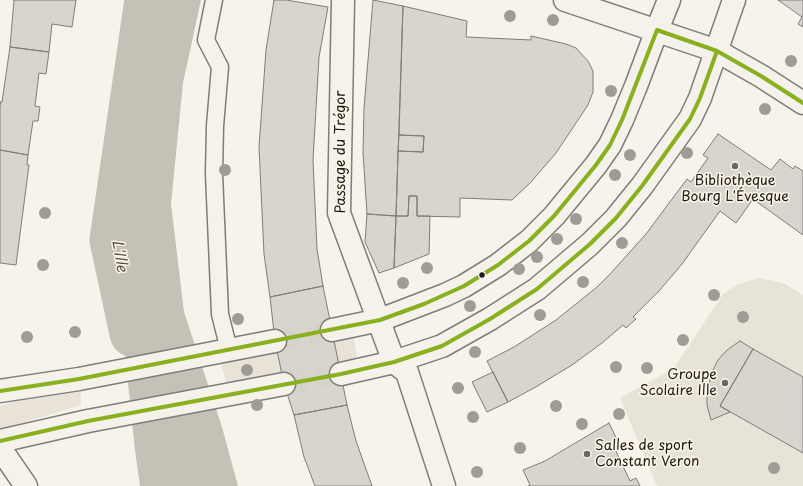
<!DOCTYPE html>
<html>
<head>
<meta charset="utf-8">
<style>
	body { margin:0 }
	canvas { display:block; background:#f7f3ea }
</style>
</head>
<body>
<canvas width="803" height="486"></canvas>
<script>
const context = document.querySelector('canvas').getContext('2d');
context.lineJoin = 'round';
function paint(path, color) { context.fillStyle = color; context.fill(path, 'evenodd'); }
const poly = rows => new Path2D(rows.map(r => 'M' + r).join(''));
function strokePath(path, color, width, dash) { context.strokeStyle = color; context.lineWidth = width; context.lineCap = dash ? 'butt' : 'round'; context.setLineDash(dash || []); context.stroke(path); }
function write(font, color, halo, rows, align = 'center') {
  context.font = font + ' "Playpen Sans",sans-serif'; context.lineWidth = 3; context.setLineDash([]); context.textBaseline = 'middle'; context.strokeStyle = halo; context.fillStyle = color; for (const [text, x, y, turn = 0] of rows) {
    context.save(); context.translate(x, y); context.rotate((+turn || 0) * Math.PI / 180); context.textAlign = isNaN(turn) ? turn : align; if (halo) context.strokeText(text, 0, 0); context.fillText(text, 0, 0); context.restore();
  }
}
paint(poly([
	[758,278,783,283,803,295,803,486,658,486,656,484,620,398,674,368,723,294,739,284]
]), '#e8e3d7');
paint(poly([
	[349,336,354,338,357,356,354,362,227,388,221,362],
	[80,387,81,405,0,430,0,406,14,401]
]), '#e8e2d7');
paint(poly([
	[130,0,201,0,183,83,171,204,184,312,222,427,238,486,140,486,135,450,122,326,120,272,121,168]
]), '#c5c1b7');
strokePath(poly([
	[134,333,114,240,149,0]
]), '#c5c1b7', 49);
const building = poly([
	[14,0,76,0,72,27,52,24,49,52,10,47,14,0],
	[274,0,286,0,328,7,319,57,313,160,317,249,323,286,270,297,264,254,259,147,266,50,274,0],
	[373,0,403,6,396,216,367,214,363,153,364,108,373,0],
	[778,0,803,0,803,27,798,24,802,17,778,0],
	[403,6,467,21,466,37,531,40,531,36,566,44,576,48,588,61,593,71,593,92,588,105,556,153,531,182,512,200,460,198,460,217,417,216,417,196,409,196,408,216,396,216,398,151,423,152,424,136,399,135,403,6],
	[10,47,49,52,46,74,39,73,35,106,40,107,38,121,33,121,28,155,0,150,0,106,1,101,2,102,10,47],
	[718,134,771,170,780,159,793,169,795,166,803,171,803,235,753,199,736,223,720,211,682,264,659,291,633,317,636,319,626,328,623,325,602,343,572,365,534,388,508,402,487,361,514,347,556,320,597,287,611,273,646,234,687,179,691,182,708,158,703,155,718,134],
	[399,135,424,136,423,152,398,151,399,135],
	[0,150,28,155,27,165,29,165,16,265,0,263,0,150],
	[409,196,417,196,417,216,430,216,429,254,394,268,396,216,408,216,409,196],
	[367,214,396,216,394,268,379,273,365,242,367,214],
	[323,286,347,405,294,415,284,384,275,341,270,297,323,286],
	[740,341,753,349,720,406,730,412,711,420,707,405,707,392,712,372,718,360,727,350,740,341],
	[753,349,803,377,803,453,720,406,753,349],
	[493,372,508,402,487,412,472,382,493,372],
	[347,405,356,441,372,486,315,486,304,457,294,415,347,405],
	[609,423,619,444,614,447,630,481,636,478,640,486,528,486,530,485,523,470,545,461,609,423]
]);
paint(building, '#d8d5cf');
strokePath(building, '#7f7d79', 1);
strokePath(poly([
	[275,341,332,330],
	[284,384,341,374]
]), '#d6d3cb', 22, [22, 11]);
const lane = poly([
	[214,0,206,40,220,67,215,126,214,174,220,314,229,350]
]);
const street = poly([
	[343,0,339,213,394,362,407,372,444,486],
	[0,448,26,486]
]);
const secondary = poly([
	[565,0,717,51,761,76,803,103],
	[332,330,380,320,445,295,464,286,498,265,529,241,554,216,596,165,610,145,622,120,636,86,657,30,669,0],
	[341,374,394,362,442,346,490,319,537,289,590,244,616,218,642,186,690,119,700,98,734,0],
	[0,391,79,379,275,341],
	[0,441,88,421,284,384]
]);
strokePath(lane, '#7f7d79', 19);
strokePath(street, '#7f7d79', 25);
strokePath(secondary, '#7f7d79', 25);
strokePath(lane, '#f5f2ec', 16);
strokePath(street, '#f5f2ec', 22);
strokePath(secondary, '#f5f2ec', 22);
strokePath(poly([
	[0,391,79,379,380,320,424,304,464,286,498,265,529,241,554,216,596,165,610,145,622,120,657,30,717,51,761,76,803,103],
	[0,441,88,421,341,374,394,362,442,346,490,319,537,289,590,244,616,218,642,186,690,119,700,98,717,51]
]), '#89b01e', 4);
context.fillStyle = '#9e9c95';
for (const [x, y] of [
	[510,16],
	[553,20],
	[791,61],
	[611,91],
	[765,109],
	[687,153],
	[630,155],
	[225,170],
	[615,175],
	[45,213],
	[576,219],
	[557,239],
	[622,243],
	[537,257],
	[43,265],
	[427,268],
	[519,269],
	[583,282],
	[403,283],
	[714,295],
	[470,306],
	[540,315],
	[743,317],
	[238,319],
	[75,332],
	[27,337],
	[683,340],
	[475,352],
	[616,367],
	[647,368],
	[247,370],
	[458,388],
	[257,405],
	[556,406],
	[619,414],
	[473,417],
	[582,424],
	[520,448],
	[774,468],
	[477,472]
]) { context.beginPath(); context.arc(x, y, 6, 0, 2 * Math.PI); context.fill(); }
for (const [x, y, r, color] of [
	[735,166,4,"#696764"],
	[482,275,3.5,"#1c1c1c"],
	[725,383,4,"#696764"],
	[587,454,4,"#696764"]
]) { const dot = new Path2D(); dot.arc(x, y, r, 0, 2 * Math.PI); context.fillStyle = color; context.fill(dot); strokePath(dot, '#fcf5e5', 1.5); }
write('14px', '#1c1c1c', '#fcf5e5', [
	["Passage du Trégor",341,152,-90]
]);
write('14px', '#1c1c1c', '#fcf5e5', [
	["Bibliothèque",735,181],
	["Bourg L'Évesque",735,197],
	["Groupe",717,375,"right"],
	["Scolaire Ille",717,391,"right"],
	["Salles de sport",595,446,"left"],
	["Constant Veron",595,462,"left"]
]);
write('italic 15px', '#575551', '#fcf5e5', [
	["L'Ille",119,256,80]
]);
</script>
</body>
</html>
